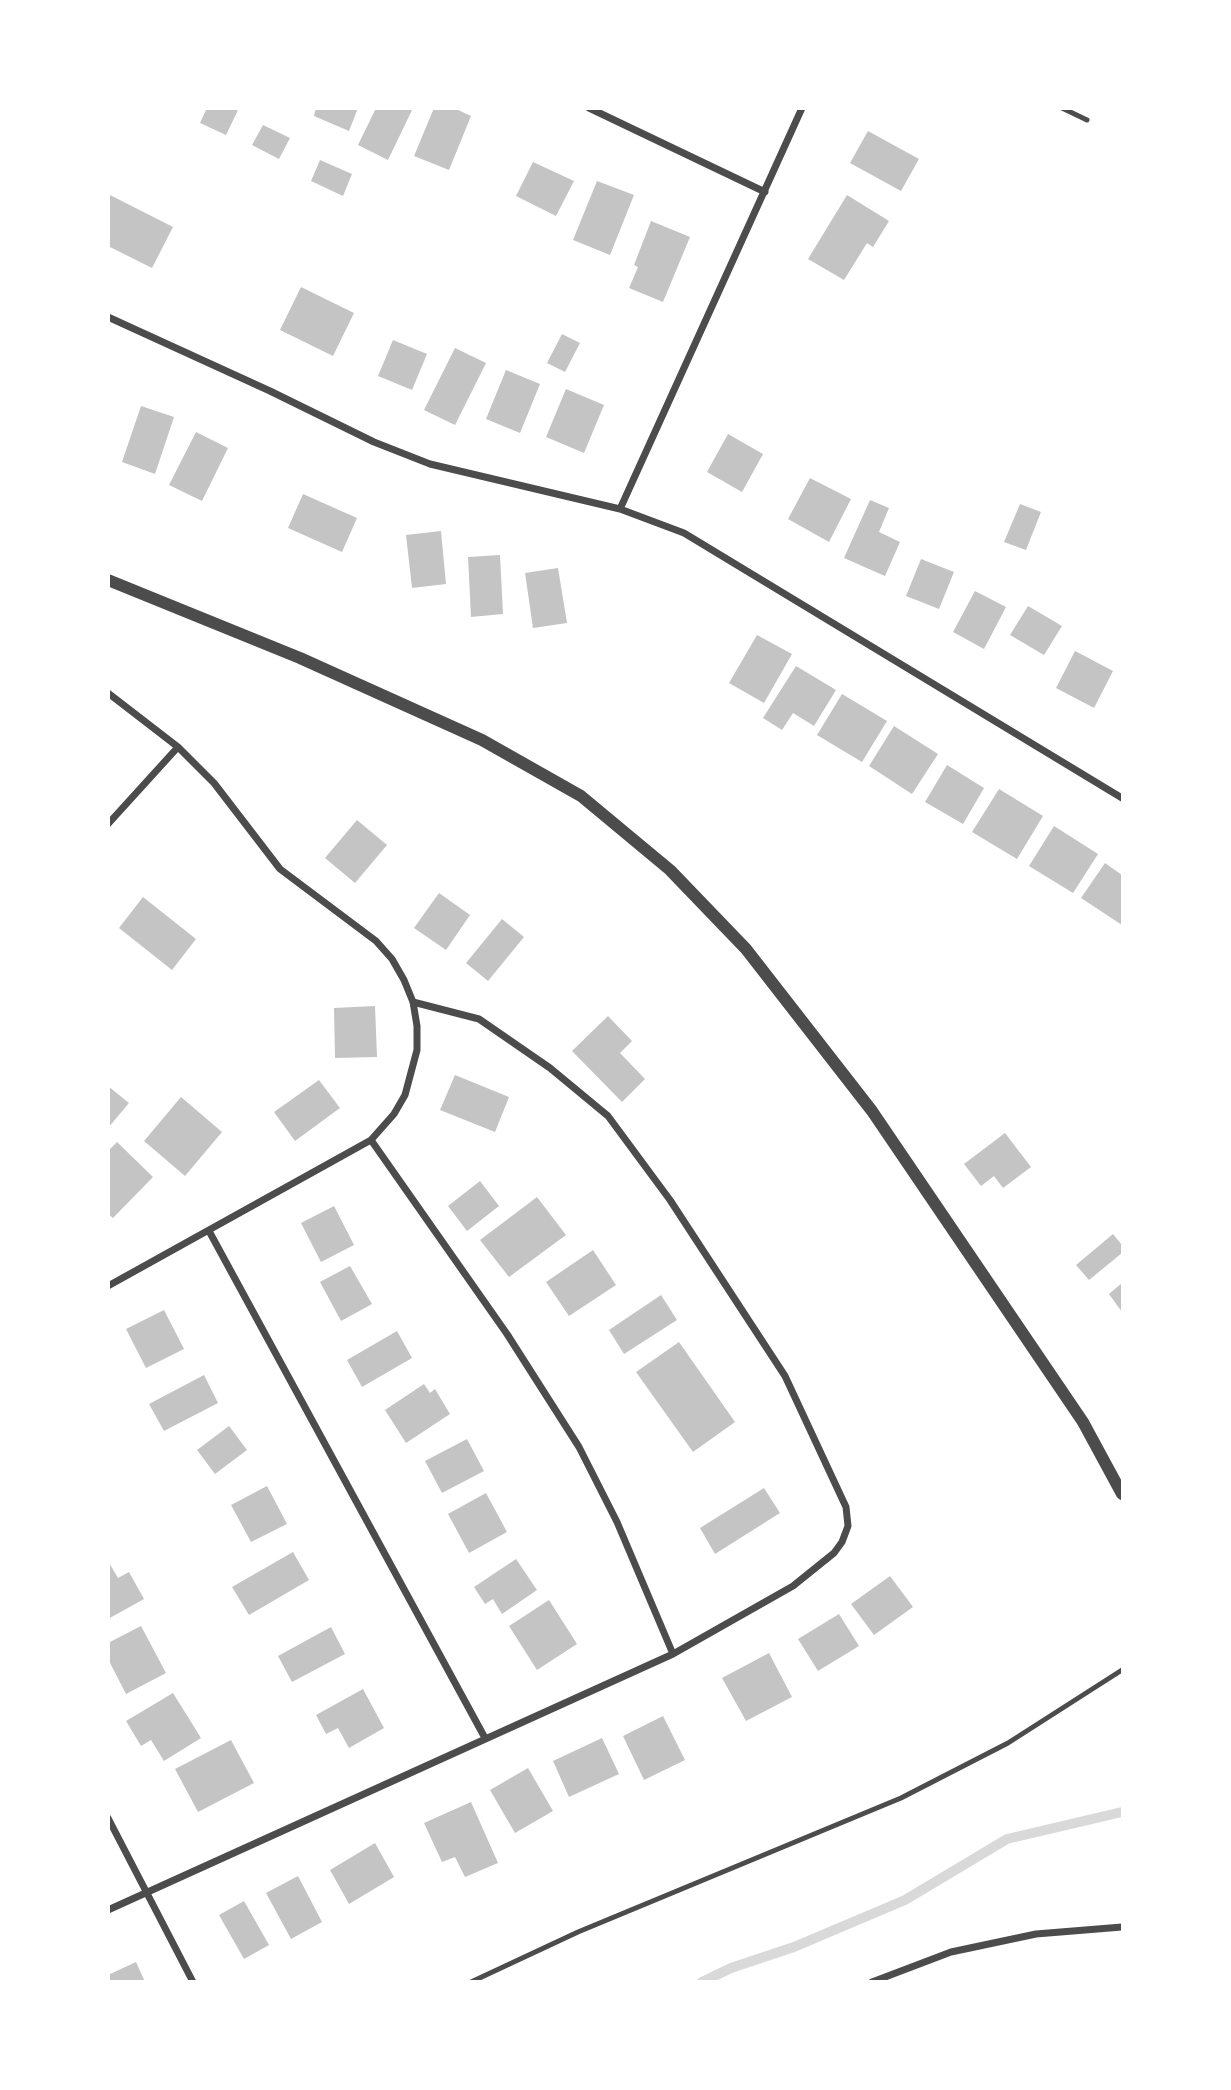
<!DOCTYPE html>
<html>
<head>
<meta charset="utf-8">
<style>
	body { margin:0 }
	#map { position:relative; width:1231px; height:2090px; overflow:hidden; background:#fff; font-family:"PT Sans",sans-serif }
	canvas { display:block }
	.frame { position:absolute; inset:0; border:110px solid #fff; pointer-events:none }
</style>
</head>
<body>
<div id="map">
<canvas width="1231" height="2090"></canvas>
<div class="frame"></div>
</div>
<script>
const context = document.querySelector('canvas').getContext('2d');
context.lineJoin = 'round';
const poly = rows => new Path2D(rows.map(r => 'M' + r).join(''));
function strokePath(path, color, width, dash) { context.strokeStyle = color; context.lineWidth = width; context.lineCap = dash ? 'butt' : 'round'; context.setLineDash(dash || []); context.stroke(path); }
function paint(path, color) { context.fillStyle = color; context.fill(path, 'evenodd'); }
strokePath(poly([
	[702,1982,731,1968,794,1947,905,1900,1007,1839,1122,1812]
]), '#d9d9d9', 10);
paint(poly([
	[207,108,238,110,226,135,200,123],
	[316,108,358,108,349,131,314,116],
	[376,108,413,108,388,160,358,145],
	[434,108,454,108,471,116,449,170,414,156],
	[263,125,290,138,279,159,252,145],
	[868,131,919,159,901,191,850,163],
	[320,160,352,174,343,196,311,181],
	[533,162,574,181,556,216,516,196],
	[597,181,634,195,610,255,573,240],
	[110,195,173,227,152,268,108,246],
	[847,195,889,221,873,247,867,243,844,280,808,259],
	[651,221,690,237,663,302,629,288,638,267,634,265],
	[301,287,354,313,333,356,280,330],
	[562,334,580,343,565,372,547,363],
	[393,340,427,354,412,390,378,376],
	[455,348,486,363,455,425,424,410],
	[506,370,540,384,520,433,486,419],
	[566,389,604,405,584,453,546,437],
	[141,406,174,417,155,474,122,462],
	[196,432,228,448,202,501,169,485],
	[728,434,763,454,742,492,707,472],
	[810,478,851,499,829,542,788,519],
	[303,494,357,518,342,552,288,528],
	[870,500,889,508,879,532,900,542,885,576,844,558],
	[1020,504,1041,512,1026,550,1004,542],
	[441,531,446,584,412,588,406,535],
	[500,555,503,614,471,617,468,557],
	[921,559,954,572,939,609,906,596],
	[558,568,567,623,533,628,525,573],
	[975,591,1006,607,984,649,953,632],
	[1028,606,1062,626,1044,655,1010,635],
	[757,635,792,654,764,703,729,683],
	[1075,651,1113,671,1094,708,1056,688],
	[796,666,836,690,814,726,793,713,782,730,763,718],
	[842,694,887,721,862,762,817,735],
	[894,726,938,754,912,794,869,766],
	[947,765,984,788,963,824,925,802],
	[999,789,1043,816,1017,859,972,832],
	[357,820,387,845,355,883,325,858],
	[1054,826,1098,854,1073,893,1029,866],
	[1105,863,1122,875,1122,925,1081,898],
	[439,893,470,915,446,950,414,928],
	[143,897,196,939,172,970,119,928],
	[502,919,524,937,488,981,466,963],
	[375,1006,377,1057,335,1058,334,1008],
	[608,1016,632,1041,620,1053,645,1079,622,1102,572,1051],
	[455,1075,509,1097,495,1132,440,1110],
	[319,1080,340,1108,295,1141,274,1112],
	[108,1086,129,1103,108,1128],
	[181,1097,222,1132,185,1176,144,1141],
	[1005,1133,1031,1167,1003,1188,994,1176,981,1186,964,1164],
	[117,1142,153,1177,113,1218,108,1214,108,1151],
	[480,1181,499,1206,467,1231,448,1206],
	[537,1197,566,1235,509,1277,480,1240],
	[334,1206,354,1245,321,1262,301,1223],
	[1113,1234,1122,1245,1122,1253,1089,1280,1076,1265],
	[593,1250,616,1285,569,1316,546,1282],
	[350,1266,372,1304,341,1321,320,1282],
	[1122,1283,1122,1312,1109,1294],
	[661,1295,677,1320,624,1354,609,1330],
	[164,1310,184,1349,146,1368,126,1329],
	[397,1331,412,1358,362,1387,347,1360],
	[679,1342,735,1422,693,1452,636,1372],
	[204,1375,218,1403,164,1431,149,1404],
	[424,1384,430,1393,435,1389,450,1414,406,1443,385,1410],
	[229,1426,247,1450,215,1474,197,1450],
	[467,1439,484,1471,442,1493,425,1461],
	[267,1486,287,1524,251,1542,231,1505],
	[764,1488,780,1513,715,1554,700,1528],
	[486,1493,507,1532,469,1553,448,1514],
	[293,1552,309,1580,249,1615,232,1587],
	[516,1559,537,1590,502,1614,493,1599,485,1604,474,1587],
	[108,1561,118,1578,129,1572,144,1599,108,1619],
	[890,1576,913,1607,874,1635,851,1604],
	[549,1600,577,1644,537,1670,509,1626],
	[839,1614,859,1646,818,1671,798,1639],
	[141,1626,166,1673,126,1694,108,1659,108,1643],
	[331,1627,345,1654,292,1682,278,1656],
	[769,1653,792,1697,746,1721,722,1678],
	[363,1689,384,1728,349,1748,338,1728,326,1734,316,1715],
	[173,1693,201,1738,164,1761,151,1740,141,1746,126,1721],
	[663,1716,685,1760,644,1780,623,1736],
	[602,1738,619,1774,569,1797,553,1761],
	[231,1740,254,1783,198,1812,175,1769],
	[528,1768,553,1811,515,1833,490,1790],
	[471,1802,498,1863,465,1877,455,1857,442,1862,424,1823],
	[375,1843,394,1877,349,1904,330,1870],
	[298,1876,322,1922,291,1939,266,1893],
	[244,1901,269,1945,244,1959,219,1915],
	[136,1962,145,1982,108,1982,108,1975]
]), '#c4c4c4');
strokePath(poly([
	[1062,108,1087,120],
	[471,1982,578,1932,901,1798,1008,1743,1122,1670]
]), '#4c4c4c', 5);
strokePath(poly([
	[589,108,765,192],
	[108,317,270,391,374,442,430,464,620,509,684,533,1122,798],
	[620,509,802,108],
	[108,693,178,747,214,783,280,869,376,941,392,959,404,980,413,1002,417,1026,417,1050,405,1095,394,1114,371,1140,108,1286],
	[108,824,178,747],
	[371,1140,507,1334,579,1447,617,1522,673,1654],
	[209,1231,485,1738],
	[108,1818,193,1982],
	[108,1910,673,1654,793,1586,834,1553,842,1542,848,1526,846,1507,785,1376,670,1200,608,1116,550,1068,479,1019,413,1002],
	[872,1982,951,1952,1036,1934,1122,1927]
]), '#4c4c4c', 7);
strokePath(poly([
	[108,580,300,658,482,740,581,796,670,870,746,949,872,1111,1083,1422,1122,1494]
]), '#4c4c4c', 12);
</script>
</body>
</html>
